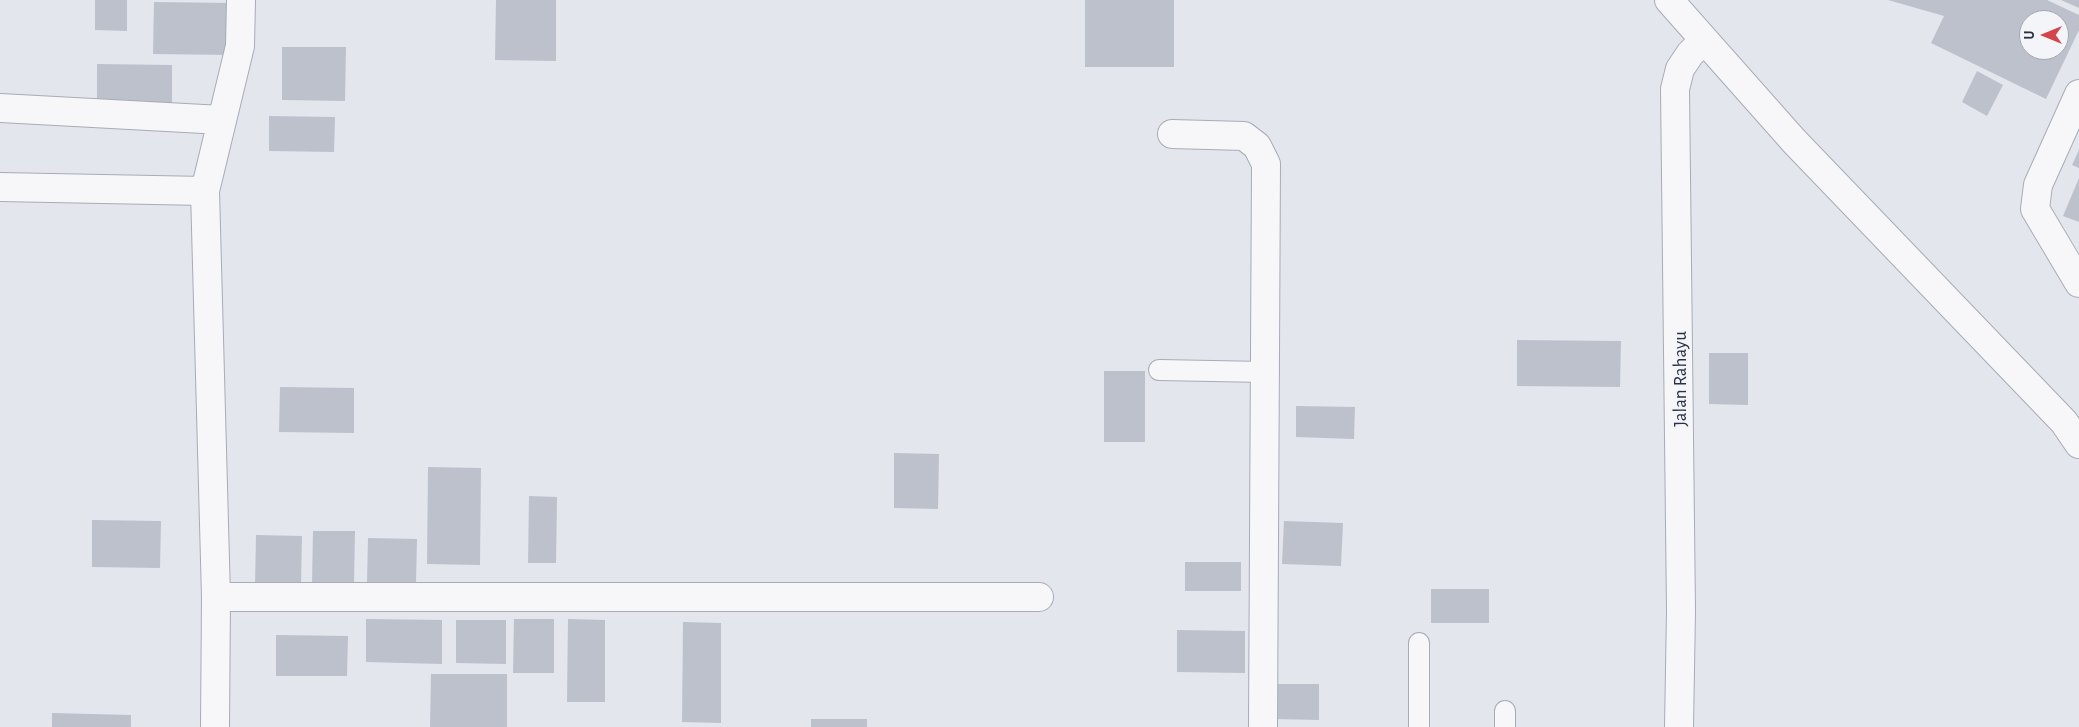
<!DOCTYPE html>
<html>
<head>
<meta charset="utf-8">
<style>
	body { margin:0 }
	#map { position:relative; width:2079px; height:727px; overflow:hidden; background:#e3e6ec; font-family:"Alegreya Sans",sans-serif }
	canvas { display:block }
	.north { position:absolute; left:2019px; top:10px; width:50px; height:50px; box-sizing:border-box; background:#f4f5f9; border:1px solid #a3a7b1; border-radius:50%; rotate:270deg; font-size:14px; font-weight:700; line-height:20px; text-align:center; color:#2a3146 }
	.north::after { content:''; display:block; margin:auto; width:18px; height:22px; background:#d64349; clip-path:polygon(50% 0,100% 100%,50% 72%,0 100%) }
</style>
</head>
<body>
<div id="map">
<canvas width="2079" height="727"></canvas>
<div class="north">U</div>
</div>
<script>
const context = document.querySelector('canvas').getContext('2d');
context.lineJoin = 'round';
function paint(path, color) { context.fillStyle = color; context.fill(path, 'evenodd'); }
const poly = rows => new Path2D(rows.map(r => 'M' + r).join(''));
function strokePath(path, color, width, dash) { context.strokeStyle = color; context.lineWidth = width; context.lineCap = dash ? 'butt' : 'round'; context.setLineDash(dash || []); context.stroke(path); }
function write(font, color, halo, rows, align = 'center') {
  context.font = font + ' "Alegreya Sans",sans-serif'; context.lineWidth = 5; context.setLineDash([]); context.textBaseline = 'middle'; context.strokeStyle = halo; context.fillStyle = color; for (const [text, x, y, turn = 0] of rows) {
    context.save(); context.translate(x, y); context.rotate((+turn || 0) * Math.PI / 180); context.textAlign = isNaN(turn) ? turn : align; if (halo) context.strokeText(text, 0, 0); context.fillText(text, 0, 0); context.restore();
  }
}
paint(poly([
	[95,0,127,0,127,31,95,30],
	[496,0,556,0,556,61,495,60],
	[1085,0,1174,0,1174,67,1085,67],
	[1888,0,2047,0,2079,15,2079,30,2046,99,1931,43,1944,16],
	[2029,20,2059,20,2059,50,2029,50],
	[2061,0,2079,0,2079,8],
	[154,2,233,3,232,55,153,54],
	[282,47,346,47,345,101,282,100],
	[97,64,172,65,172,109,97,109],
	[1977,71,2003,85,1987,116,1962,102],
	[269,116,335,117,334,152,269,151],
	[2079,150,2079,168,2072,165],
	[2079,178,2079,222,2063,216],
	[1517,340,1621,341,1620,387,1517,386],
	[1709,353,1748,353,1748,405,1709,404],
	[1104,371,1145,371,1145,442,1104,442],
	[280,387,354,388,354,433,279,432],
	[1296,406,1355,407,1354,439,1296,437],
	[894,453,939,454,938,509,894,508],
	[428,467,481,468,480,565,427,564],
	[529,496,557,497,556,563,528,563],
	[92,520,161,521,160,568,92,567],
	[1284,521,1343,523,1341,566,1282,564],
	[313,531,355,531,354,584,312,584],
	[256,535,302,536,301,585,255,585],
	[368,538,417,539,416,583,367,583],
	[1185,562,1241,562,1241,591,1185,591],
	[1431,589,1489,589,1489,623,1431,623],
	[366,619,442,620,442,664,366,662],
	[514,619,554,619,554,673,513,673],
	[568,619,605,620,605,702,567,702],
	[456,620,506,620,506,664,456,663],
	[683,622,721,623,721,723,682,722],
	[1177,630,1245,631,1245,673,1177,672],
	[276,635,348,636,347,676,276,676],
	[431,674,507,674,507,727,430,727],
	[1275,684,1319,684,1319,720,1274,719],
	[52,713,131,715,131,727,52,727],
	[811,719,867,719,867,727,811,727]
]), '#bdc1cc');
const lane = poly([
	[1159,370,1265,372],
	[1419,643,1419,727],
	[1505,727,1505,711]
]);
const street = poly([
	[1669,0,1794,141,2064,422,2079,444],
	[2079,94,2038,185,2035,209,2079,283],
	[0,108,222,120],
	[1172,134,1244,136,1257,146,1266,164,1263,727],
	[0,187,205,191],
	[216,597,1039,597],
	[215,727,216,597,205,191,240,46,241,0],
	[1679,727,1681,611,1675,89,1680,69,1690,54,1704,40]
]);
strokePath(lane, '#a8acb7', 22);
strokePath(street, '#a8acb7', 30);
strokePath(lane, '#f7f7fa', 20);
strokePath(street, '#f7f7fa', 28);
write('19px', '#2a3146', '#f4f5f9', [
	["Jalan Rahayu",1680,379,-90]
]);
</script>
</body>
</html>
